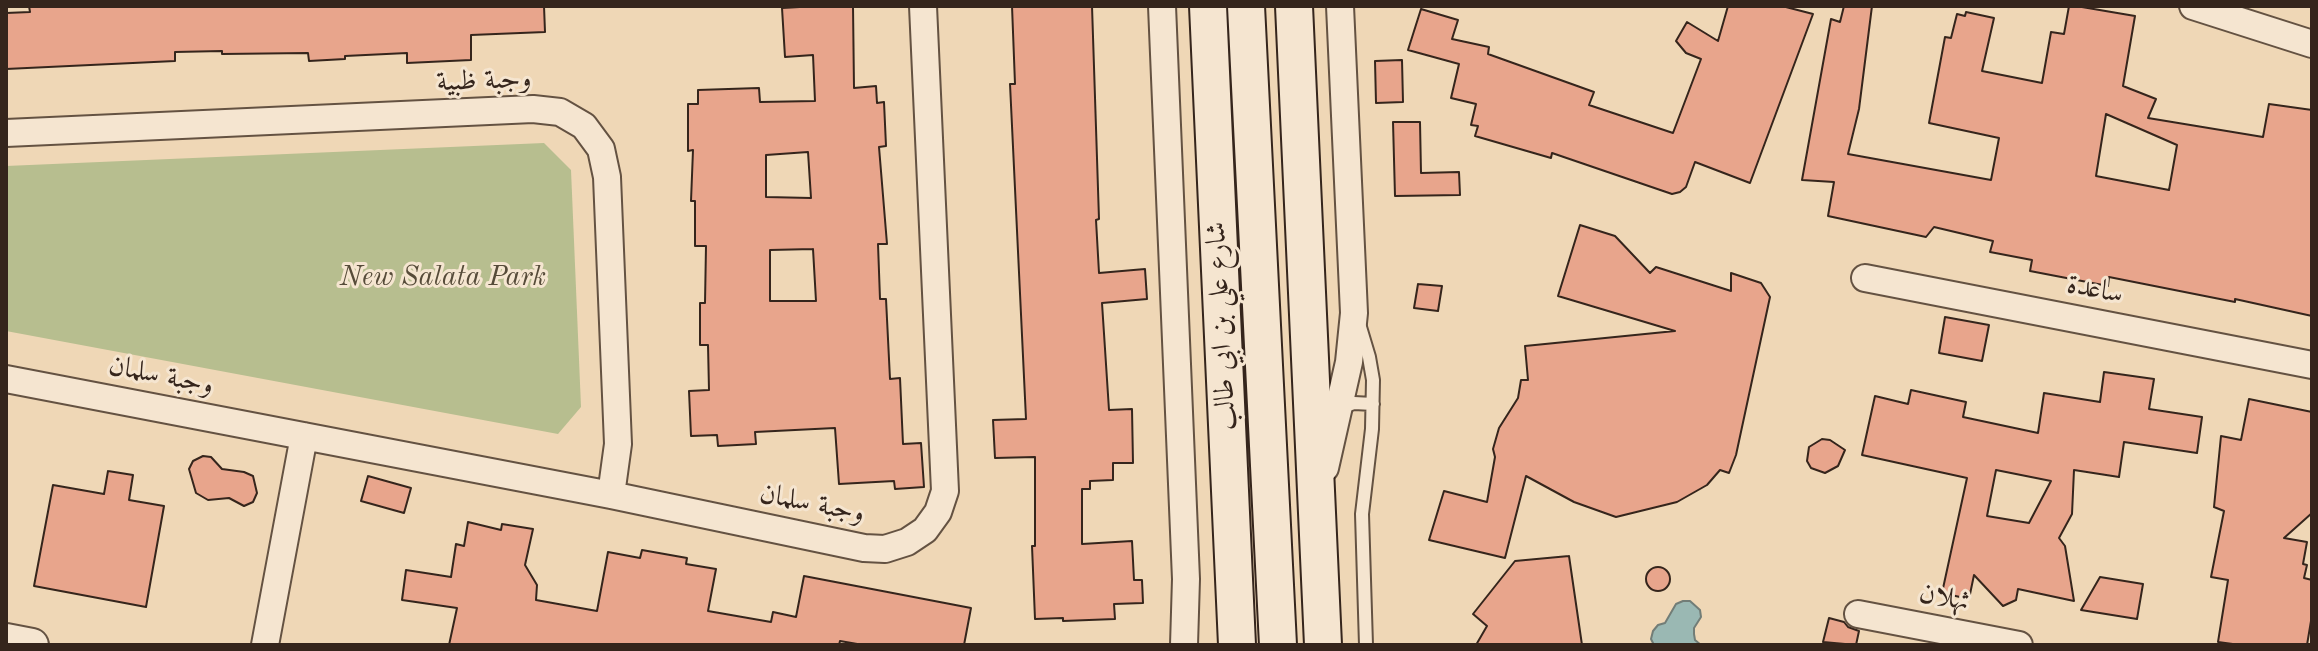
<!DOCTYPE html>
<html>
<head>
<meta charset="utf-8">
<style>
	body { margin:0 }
	#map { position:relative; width:2318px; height:651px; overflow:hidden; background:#efd7b6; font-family:"Old Standard TT",serif }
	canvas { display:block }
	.frame { position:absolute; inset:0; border:8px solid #35251c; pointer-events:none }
</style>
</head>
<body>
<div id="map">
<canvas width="2318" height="651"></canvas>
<div class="frame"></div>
</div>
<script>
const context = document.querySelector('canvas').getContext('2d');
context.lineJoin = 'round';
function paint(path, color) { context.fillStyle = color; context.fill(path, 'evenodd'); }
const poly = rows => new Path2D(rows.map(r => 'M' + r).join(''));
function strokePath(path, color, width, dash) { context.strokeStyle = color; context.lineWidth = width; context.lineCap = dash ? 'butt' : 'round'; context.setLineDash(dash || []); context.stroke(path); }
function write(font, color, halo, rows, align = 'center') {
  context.font = font + ' "Old Standard TT",Amiri,serif'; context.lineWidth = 6; context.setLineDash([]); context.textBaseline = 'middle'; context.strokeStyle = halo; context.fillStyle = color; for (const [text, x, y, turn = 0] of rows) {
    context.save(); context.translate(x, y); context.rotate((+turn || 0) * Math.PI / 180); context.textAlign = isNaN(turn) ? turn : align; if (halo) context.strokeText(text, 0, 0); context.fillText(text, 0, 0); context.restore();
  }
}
paint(poly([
	[544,143,571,170,581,407,558,434,6,331,6,166]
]), '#b7be8f');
const water = poly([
	[1683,601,1690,601,1700,610,1701,617,1694,628,1694,634,1695,640,1701,645,1654,645,1651,639,1653,631,1658,625,1665,623,1676,604,1683,601]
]);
paint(water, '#9ab8b3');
strokePath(water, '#727d77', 2);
const building = poly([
	[29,6,544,6,545,32,471,35,471,60,407,63,407,53,345,56,345,59,309,61,308,53,222,54,222,51,175,52,175,61,6,69,6,13,30,12,29,6],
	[817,6,853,6,854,88,876,86,877,103,884,102,886,146,879,147,887,244,878,244,880,299,886,299,890,379,900,378,903,444,921,443,924,487,895,489,894,481,839,484,835,428,755,432,756,444,718,446,717,435,691,436,689,391,709,390,708,345,700,345,700,303,705,303,706,246,695,246,695,201,691,201,693,150,688,151,688,104,698,104,698,90,759,88,760,102,815,101,813,55,785,57,782,8,817,6],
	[808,152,811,198,766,197,766,155,808,152],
	[813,249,816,301,770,301,770,250,813,249],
	[1012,6,1092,6,1099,219,1096,220,1099,273,1145,269,1147,299,1102,303,1109,410,1132,409,1133,463,1113,463,1113,480,1090,481,1090,489,1082,489,1082,544,1132,541,1134,580,1142,580,1143,603,1114,604,1115,619,1063,621,1063,618,1035,619,1032,546,1035,546,1035,457,995,458,993,420,1026,419,1010,84,1015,84,1012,6],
	[1728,6,1782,6,1813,14,1750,183,1695,162,1686,187,1680,192,1672,194,1552,153,1551,158,1475,136,1478,126,1471,125,1476,104,1451,98,1459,64,1408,50,1421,9,1458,20,1452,39,1489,47,1488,54,1594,92,1589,105,1673,133,1701,59,1686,53,1676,41,1687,22,1718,41,1728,6],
	[1844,6,1872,6,1859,109,1848,154,1991,180,1999,138,1929,123,1945,37,1951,38,1957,14,1965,16,1966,12,1994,18,1982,71,2042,83,2051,32,2064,34,2069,6,2076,6,2135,16,2123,86,2156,99,2148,118,2263,137,2269,104,2312,110,2312,316,2235,299,2235,302,2109,277,2108,286,2030,271,2032,260,1990,252,1993,241,1934,227,1926,237,1828,216,1834,182,1802,180,1831,19,1840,22,1844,6],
	[2106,114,2177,145,2169,190,2096,176,2106,114],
	[1402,60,1403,102,1376,103,1375,61,1402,60],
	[1393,122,1420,122,1421,173,1459,172,1460,195,1395,196,1393,122],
	[1580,225,1615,236,1650,273,1656,267,1731,291,1731,273,1761,283,1770,297,1736,455,1729,473,1720,470,1707,485,1677,502,1616,517,1574,502,1526,476,1505,558,1429,540,1444,491,1487,502,1495,457,1493,449,1499,428,1518,398,1521,380,1528,380,1525,346,1675,331,1558,296,1580,225],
	[1418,284,1442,286,1438,311,1414,308,1418,284],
	[1945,317,1989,325,1982,361,1939,353,1945,317],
	[2104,372,2154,379,2149,409,2202,417,2197,453,2124,442,2119,477,2074,470,2072,514,2059,538,2065,546,2074,601,2018,589,2016,600,2003,606,1974,575,1969,599,1942,593,1967,478,1862,455,1875,396,1908,404,1911,390,1966,402,1963,417,2038,433,2044,393,2100,402,2104,372],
	[1996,470,2051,481,2029,523,1987,516,1996,470],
	[2249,399,2312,412,2312,513,2284,538,2307,542,2303,564,2307,565,2304,578,2312,580,2312,615,2307,645,2240,645,2218,642,2228,580,2211,577,2224,511,2214,507,2221,436,2241,440,2249,399],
	[1822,439,1830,440,1845,450,1838,466,1825,473,1811,468,1807,461,1809,447,1822,439],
	[203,456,211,457,222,469,244,472,253,476,257,493,253,502,244,506,229,498,208,500,196,493,189,469,193,461,203,456],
	[108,471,133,475,129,500,164,506,146,607,34,586,53,485,104,494,108,471],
	[368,476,411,488,404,513,361,501,368,476],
	[468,522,501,530,502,524,533,529,525,565,537,585,536,600,597,611,608,552,640,558,642,550,687,558,686,564,716,569,708,611,771,622,773,612,796,617,804,576,971,608,964,645,863,645,840,641,839,645,449,645,457,608,402,600,406,570,451,577,456,544,464,546,468,522],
	[1569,556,1582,645,1476,645,1487,626,1473,614,1515,561,1569,556],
	'1646 579a12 12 0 1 1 24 0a12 12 0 1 1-24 0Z',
	[2100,577,2143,584,2137,619,2081,610,2100,577],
	[1829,618,1844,622,1848,627,1859,631,1856,645,1823,642,1829,618]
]);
paint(building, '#e8a58c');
strokePath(building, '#35251c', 2);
const service = poly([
	[1360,327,1369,357,1373,380,1372,429,1362,514,1366,645],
	[1339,408,1354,403,1373,404]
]);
const minor = poly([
	[1162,6,1186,579,1184,645],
	[2193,6,2312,44],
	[6,133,533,109,560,112,584,126,601,149,607,177,618,444,611,495],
	[1865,278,2312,365],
	[6,379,611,495,864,548,885,549,907,542,925,530,938,512,945,491,923,6],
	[1325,468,1349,362,1354,313,1340,6],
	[1858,614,2019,645],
	[265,645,304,436]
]);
const tertiary = poly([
	[6,640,32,645]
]);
const secondary = poly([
	[1208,6,1237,645],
	[1246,6,1278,645],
	[1294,6,1323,645]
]);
strokePath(service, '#645242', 16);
strokePath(minor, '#645242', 30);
strokePath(tertiary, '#645242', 36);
strokePath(secondary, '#35251c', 40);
strokePath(service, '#f5e5d0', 12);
strokePath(minor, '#f5e5d0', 26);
strokePath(tertiary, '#f5e5d0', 32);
strokePath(secondary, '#f5e5d0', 36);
write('28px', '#35251c', '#f5e5d0', [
	["وجبة ظبية",484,81,-2],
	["ساعدة",2095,290,11],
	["شارع علي بن ابي طالب",1222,326,-93],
	["وجبة سلمان",161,376,11],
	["وجبة سلمان",812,504,11],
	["ثهلان",1944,598,11]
]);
write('italic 28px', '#564b39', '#f5e5d0', [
	["New Salata Park",443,278]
]);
</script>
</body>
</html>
